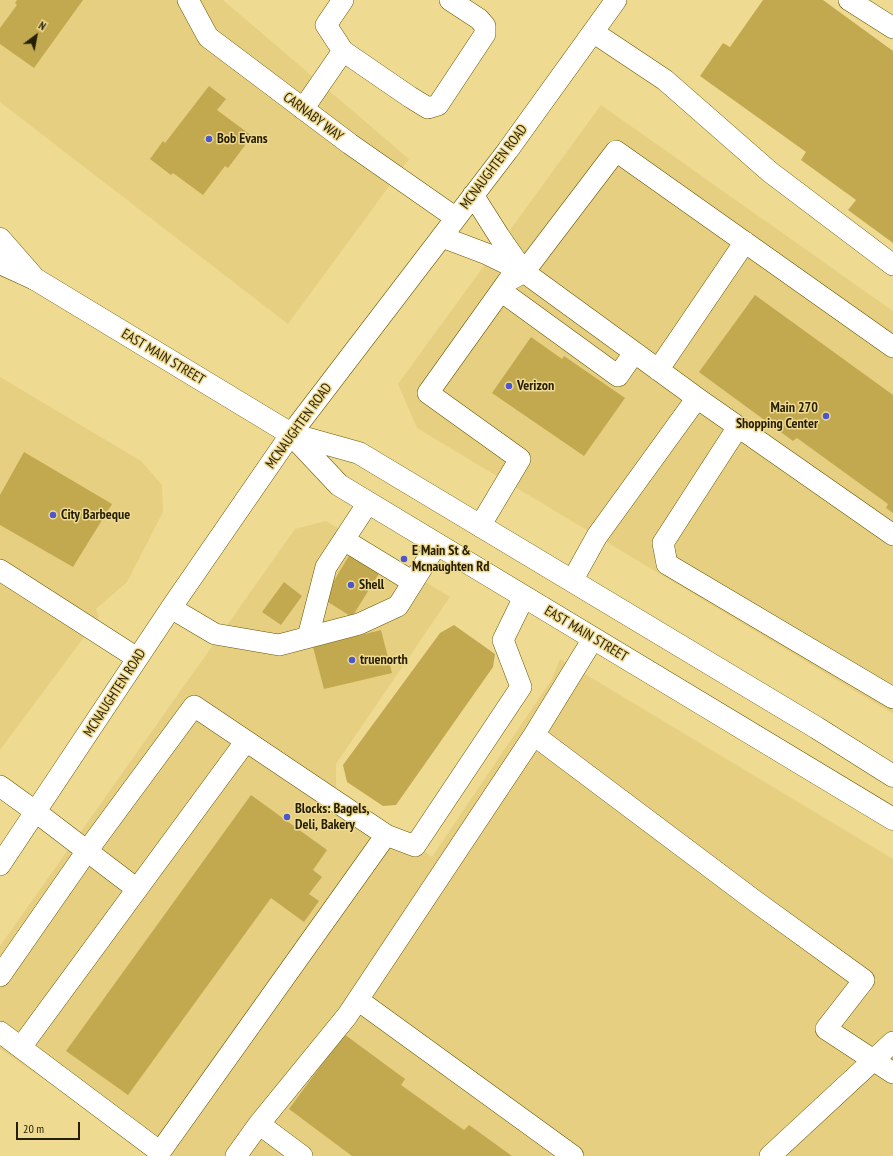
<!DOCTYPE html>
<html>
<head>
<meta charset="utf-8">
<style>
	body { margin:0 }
	#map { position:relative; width:893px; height:1156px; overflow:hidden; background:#efda92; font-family:"PT Sans Narrow",sans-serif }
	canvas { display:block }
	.north { position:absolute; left:16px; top:16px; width:40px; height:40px; -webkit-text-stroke:3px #efda92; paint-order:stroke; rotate:32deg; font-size:11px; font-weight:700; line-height:16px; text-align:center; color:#261e01 }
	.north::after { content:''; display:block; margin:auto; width:14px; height:18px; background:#261e01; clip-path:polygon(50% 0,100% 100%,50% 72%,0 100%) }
	.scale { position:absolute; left:16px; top:1122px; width:64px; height:18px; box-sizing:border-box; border:2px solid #261e01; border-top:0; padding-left:5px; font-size:12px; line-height:14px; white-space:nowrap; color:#261e01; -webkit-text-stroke:3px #efda92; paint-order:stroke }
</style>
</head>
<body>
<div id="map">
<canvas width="893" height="1156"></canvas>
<div class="north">N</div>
<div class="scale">20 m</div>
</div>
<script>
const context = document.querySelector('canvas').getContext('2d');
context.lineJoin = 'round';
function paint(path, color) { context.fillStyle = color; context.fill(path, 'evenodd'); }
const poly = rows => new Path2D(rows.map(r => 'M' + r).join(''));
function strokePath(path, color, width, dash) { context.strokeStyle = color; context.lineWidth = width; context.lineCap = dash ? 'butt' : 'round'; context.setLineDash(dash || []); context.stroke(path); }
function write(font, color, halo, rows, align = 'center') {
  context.font = font + ' "PT Sans Narrow",sans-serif'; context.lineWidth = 3; context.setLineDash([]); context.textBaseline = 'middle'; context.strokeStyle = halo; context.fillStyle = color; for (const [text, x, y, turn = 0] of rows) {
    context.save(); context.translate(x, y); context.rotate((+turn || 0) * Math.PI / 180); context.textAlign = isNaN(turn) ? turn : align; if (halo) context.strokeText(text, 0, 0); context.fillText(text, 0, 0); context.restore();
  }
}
paint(poly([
	[0,0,223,0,409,159,288,324,0,102],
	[601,105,893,311,893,714,417,428,398,384],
	[0,377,141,461,162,485,163,512,127,582,96,609,99,617,0,750],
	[326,521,450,597,336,764,336,789,432,857,552,679,560,659,893,859,893,1156,156,1156,0,1049,0,946,295,529]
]), '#e6cf80');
paint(poly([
	[17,0,83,0,34,68,0,44,0,28,17,5,15,3],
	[763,0,823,0,893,51,893,243,848,210,856,200,801,160,806,152,700,76,723,43,730,47],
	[209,86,226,99,217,110,252,136,228,168,225,166,203,195,173,173,171,175,150,159,163,141,165,143],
	[755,295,893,395,893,513,886,508,888,504,797,438,793,441,699,372],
	[531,337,562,359,564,356,625,398,584,456,492,393],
	[24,452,112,504,73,567,0,525,0,495],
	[350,554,380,572,352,617,323,599],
	[284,582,302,596,281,625,262,612],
	[454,625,495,654,493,667,396,805,383,806,347,782,343,765,440,633],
	[381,630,392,673,324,689,313,647],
	[251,795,327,850,313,870,322,877,309,894,319,901,304,922,271,898,128,1095,66,1051],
	[344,1034,405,1079,401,1085,464,1130,469,1125,512,1156,352,1156,289,1109]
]), '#c2a94f');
const minor = poly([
	[188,0,208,37,350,144,456,218],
	[343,0,326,25,343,51],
	[849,0,893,28],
	[593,32,665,80,770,172,893,265],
	[303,109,343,51,410,97,428,108,438,105,485,34,485,26,479,19,450,0],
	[442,237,487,254,524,272,499,236,473,195],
	[524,272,697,398,597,536,572,581],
	[501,291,618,376,634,353],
	[658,370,745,242],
	[697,398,893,535],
	[738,427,663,543,667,564,893,698],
	[480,526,520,459,428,393,508,281,524,272,616,151,893,347],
	[344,540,413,582],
	[0,570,137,658],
	[171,608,215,634,279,645,359,624,398,606,437,544],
	[308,637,326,567,368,503],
	[534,735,755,901,864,980,826,1029,893,1073],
	[0,786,36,812,87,851,0,976],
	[386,835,415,846,521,687,503,640,524,597],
	[0,865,171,608,291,434,508,150,616,0],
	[358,1000,573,1156],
	[0,1032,160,1152,386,835,194,706,87,851,137,889],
	[21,1047,246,741],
	[259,1124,302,1156],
	[236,1156,259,1124,347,1016,534,735,593,639],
	[770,1156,893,1042]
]);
const major = poly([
	[0,263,35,279,291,434,359,453,817,728,893,776],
	[291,434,339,485,893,819]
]);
const highway = poly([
	[0,239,35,279]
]);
strokePath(minor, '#6a5702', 22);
strokePath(major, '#6a5702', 23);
strokePath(highway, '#6a5702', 23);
strokePath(minor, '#fff', 21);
strokePath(major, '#fff', 22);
strokePath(highway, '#fff', 22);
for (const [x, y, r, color] of [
	[209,139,4,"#4b57cc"],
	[509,386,4,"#4b57cc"],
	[826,416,4,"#4b57cc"],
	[53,515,4,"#4b57cc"],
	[404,559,4,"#4b57cc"],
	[351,585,4,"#4b57cc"],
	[352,660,4,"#4b57cc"],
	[287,817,4,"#4b57cc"]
]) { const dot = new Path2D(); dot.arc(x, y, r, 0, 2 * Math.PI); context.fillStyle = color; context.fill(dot); strokePath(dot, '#efda92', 1.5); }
write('14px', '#261e01', '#efda92', [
	["CARNABY WAY",313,117,37],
	["MCNAUGHTEN ROAD",494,167,-53],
	["EAST MAIN STREET",163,357,31],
	["MCNAUGHTEN ROAD",299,426,-54],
	["EAST MAIN STREET",586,634,31],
	["MCNAUGHTEN ROAD",115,693,-57]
]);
write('bold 14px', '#261e01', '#efda92', [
	["Bob Evans",217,139],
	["Verizon",517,386],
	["Main 270",818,408,"right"],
	["Shopping Center",818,424,"right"],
	["City Barbeque",61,515],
	["E Main St &",412,551],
	["Mcnaughten Rd",412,567],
	["Shell",359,585],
	["truenorth",360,660],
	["Blocks: Bagels,",295,809],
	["Deli, Bakery",295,825]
], 'left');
</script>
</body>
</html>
